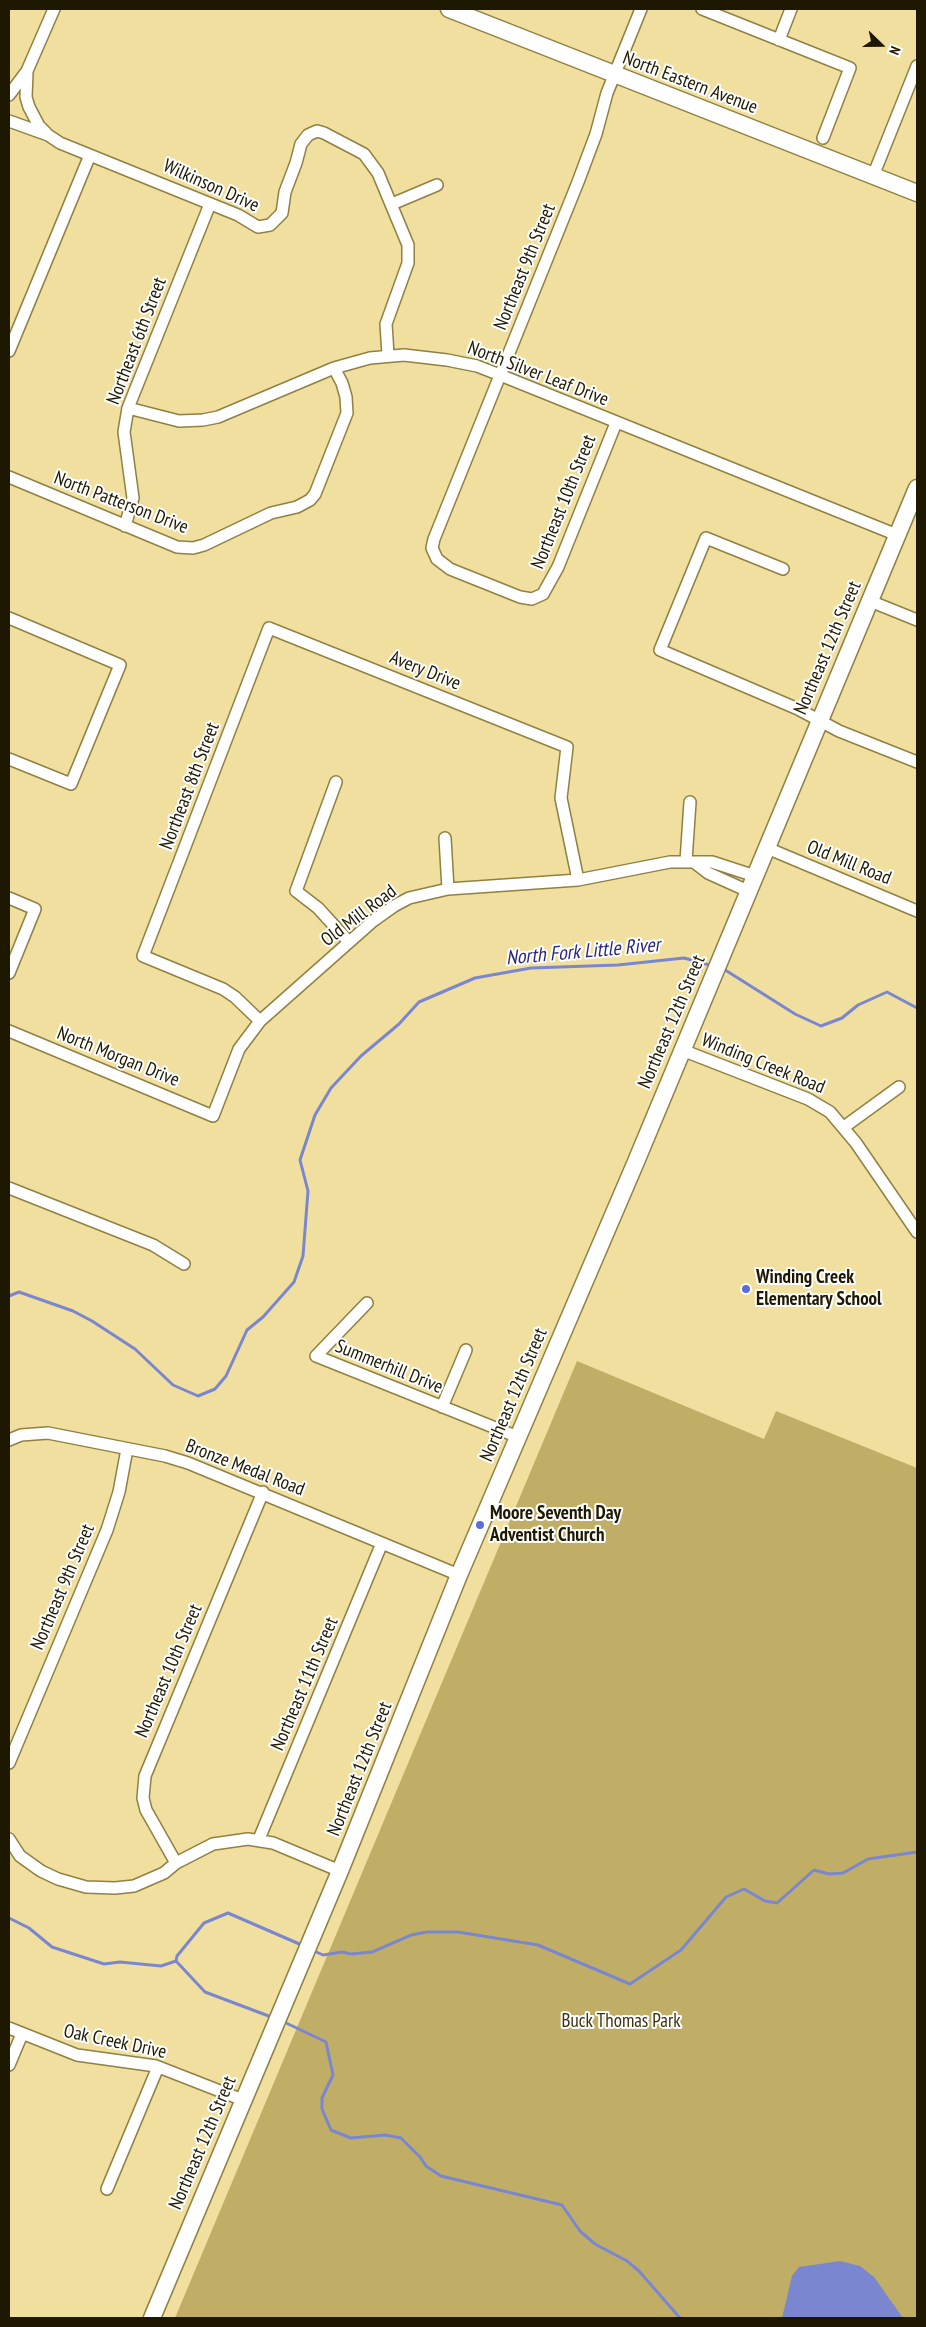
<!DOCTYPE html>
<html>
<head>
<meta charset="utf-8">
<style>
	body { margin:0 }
	#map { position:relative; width:926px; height:2327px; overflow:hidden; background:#f0df9e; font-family:"PT Sans Narrow",sans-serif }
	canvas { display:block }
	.frame { position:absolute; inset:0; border:10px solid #1e1800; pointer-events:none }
	.north { position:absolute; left:856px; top:20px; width:50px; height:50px; -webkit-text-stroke:4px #fff; paint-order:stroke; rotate:112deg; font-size:14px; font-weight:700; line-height:20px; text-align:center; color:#1e1800 }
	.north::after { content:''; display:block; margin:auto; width:18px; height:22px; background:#1e1800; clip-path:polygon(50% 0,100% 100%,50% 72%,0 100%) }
</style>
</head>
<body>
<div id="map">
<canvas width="926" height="2327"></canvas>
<div class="frame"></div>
<div class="north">N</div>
</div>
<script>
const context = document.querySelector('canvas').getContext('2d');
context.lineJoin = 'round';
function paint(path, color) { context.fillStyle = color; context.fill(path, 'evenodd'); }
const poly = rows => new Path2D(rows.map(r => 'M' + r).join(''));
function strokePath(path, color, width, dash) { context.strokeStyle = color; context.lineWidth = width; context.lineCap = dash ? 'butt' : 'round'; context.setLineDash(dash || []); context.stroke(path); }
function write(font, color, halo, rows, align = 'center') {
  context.font = font + ' "PT Sans Narrow",sans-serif'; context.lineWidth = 4; context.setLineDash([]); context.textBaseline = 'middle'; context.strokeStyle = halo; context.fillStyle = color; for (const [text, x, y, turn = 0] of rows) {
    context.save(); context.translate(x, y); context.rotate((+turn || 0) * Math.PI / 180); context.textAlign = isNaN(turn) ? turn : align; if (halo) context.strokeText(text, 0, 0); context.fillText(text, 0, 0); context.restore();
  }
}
paint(poly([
	[577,1361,764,1439,776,1411,917,1468,917,2318,175,2318]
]), '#c1ae66');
paint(poly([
	[840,2261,860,2266,874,2277,903,2318,782,2318,792,2276,799,2267]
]), '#7a87d0');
strokePath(poly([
	[722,968,795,1014,821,1026,842,1018,858,1005,887,992,917,1008],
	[9,1296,19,1292,73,1311,92,1321,135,1349,173,1385,198,1396,215,1389,226,1376,247,1330,263,1317,294,1282,303,1256,308,1191,300,1160,315,1115,331,1088,361,1056,399,1024,419,1002,475,978,531,968,618,965,684,958,713,966],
	[9,1918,29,1928,52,1947,104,1964,120,1962,161,1966,176,1961,177,1956,204,1923,228,1913,304,1946],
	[312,1950,323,1955,342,1952,351,1954,372,1952,411,1935,427,1932,458,1932,538,1945,630,1984,681,1950,726,1897,744,1889,765,1901,777,1903,814,1870,829,1874,843,1873,868,1859,917,1852],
	[176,1961,205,1992,274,2018],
	[282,2021,326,2042,333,2075,322,2098,322,2109,331,2130,351,2138,385,2135,401,2138,420,2157,426,2166,441,2176,562,2205,580,2231,595,2244,627,2261,639,2271,680,2318]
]), '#7a87d0', 3);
const street = poly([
	[702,9,850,68,823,138],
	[779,40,791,9],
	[27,73,26,97,29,107,39,126,46,133],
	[9,95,27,71,54,9],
	[9,121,48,135,60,143,238,215,258,227,270,225,282,213,285,192,296,163,301,144,308,135,317,131,324,133,364,154,378,173,408,245,408,263,386,324,388,355],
	[873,176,917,66],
	[392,204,437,185],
	[9,351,90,155],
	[128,408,179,421,203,420,218,417,334,368,370,358,404,355,447,360,477,366,500,375,897,535],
	[616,423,558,567,543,594,532,599,520,597,450,569,437,559,432,548,434,539,578,182,596,134,607,93,641,9],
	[9,477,177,547,193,548,204,545,271,513,297,507,310,500,315,494,347,413,346,397,342,383,334,368],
	[125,526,133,498,124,432,128,408,210,204],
	[783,569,706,538,660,650,798,709,839,731,917,762],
	[870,601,917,620],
	[9,618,120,665,71,784,9,759],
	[336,782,296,891,318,908,349,942],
	[445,838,448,889],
	[767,848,917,911],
	[686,861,690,802],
	[695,863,708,873,748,891],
	[9,898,35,909,9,973],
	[260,1021,235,997,223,989,143,956,269,628,567,747,561,798,578,880],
	[9,1031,213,1116,239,1049,260,1021,373,921,394,906,409,898,448,889,578,880,670,862,712,862,755,876],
	[682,1050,808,1099,830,1112,856,1143,917,1232],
	[844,1127,899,1087],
	[9,1188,153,1245,184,1264],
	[367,1303,316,1356,518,1437],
	[442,1407,466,1350],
	[9,1440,21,1435,48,1433,165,1456,188,1463,459,1575],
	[9,1763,107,1530,119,1492,127,1449],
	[9,1839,20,1856,41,1871,58,1879,86,1887,115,1888,134,1886,164,1873,176,1863,213,1844,248,1839,273,1843,340,1871],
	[259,1839,382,1543],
	[176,1863,146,1810,143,1798,145,1776,263,1492],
	[9,2028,77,2055,156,2066,243,2100],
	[9,2065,22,2034],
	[107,2189,158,2067]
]);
const secondary = poly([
	[449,9,917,193],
	[152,2318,340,1871,459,1575,635,1164,917,488]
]);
strokePath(street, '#908042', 14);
strokePath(secondary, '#908042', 19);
strokePath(street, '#fff', 11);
strokePath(secondary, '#fff', 16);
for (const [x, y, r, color] of [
	[746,1289,5,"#5e6ae2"],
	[480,1525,5,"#5e6ae2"]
]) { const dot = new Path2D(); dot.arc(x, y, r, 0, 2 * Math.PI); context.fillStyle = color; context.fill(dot); strokePath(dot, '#fff', 2); }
write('19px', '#1e1800', '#fff', [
	["North Eastern Avenue",690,83,21],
	["Wilkinson Drive",211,186,24],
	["Northeast 9th Street",525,267,-68],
	["Northeast 6th Street",137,341,-69],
	["North Silver Leaf Drive",538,374,21],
	["Northeast 10th Street",564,502,-68],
	["North Patterson Drive",121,503,21],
	["Northeast 12th Street",828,648,-67],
	["Avery Drive",425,671,22],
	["Northeast 8th Street",190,786,-69],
	["Old Mill Road",849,863,22],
	["Old Mill Road",359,916,-37],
	["Northeast 12th Street",672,1022,-67],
	["North Morgan Drive",118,1057,22],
	["Winding Creek Road",763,1064,22],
	["Summerhill Drive",389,1367,22],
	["Northeast 12th Street",514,1395,-67],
	["Bronze Medal Road",245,1468,21],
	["Northeast 9th Street",63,1587,-67],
	["Northeast 10th Street",169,1671,-67],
	["Northeast 11th Street",305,1684,-67],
	["Northeast 12th Street",360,1769,-68],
	["Oak Creek Drive",115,2042,12],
	["Northeast 12th Street",203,2143,-67]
]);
write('bold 19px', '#1e1800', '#fff', [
	["Winding Creek",756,1278],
	["Elementary School",756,1300],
	["Moore Seventh Day",490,1514],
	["Adventist Church",490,1536]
], 'left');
write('19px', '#3a310a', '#fff', [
	["Buck Thomas Park",621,2022]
]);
write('italic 20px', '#27287d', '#fff', [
	["North Fork Little River",583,952,-5]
]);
</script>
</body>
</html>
